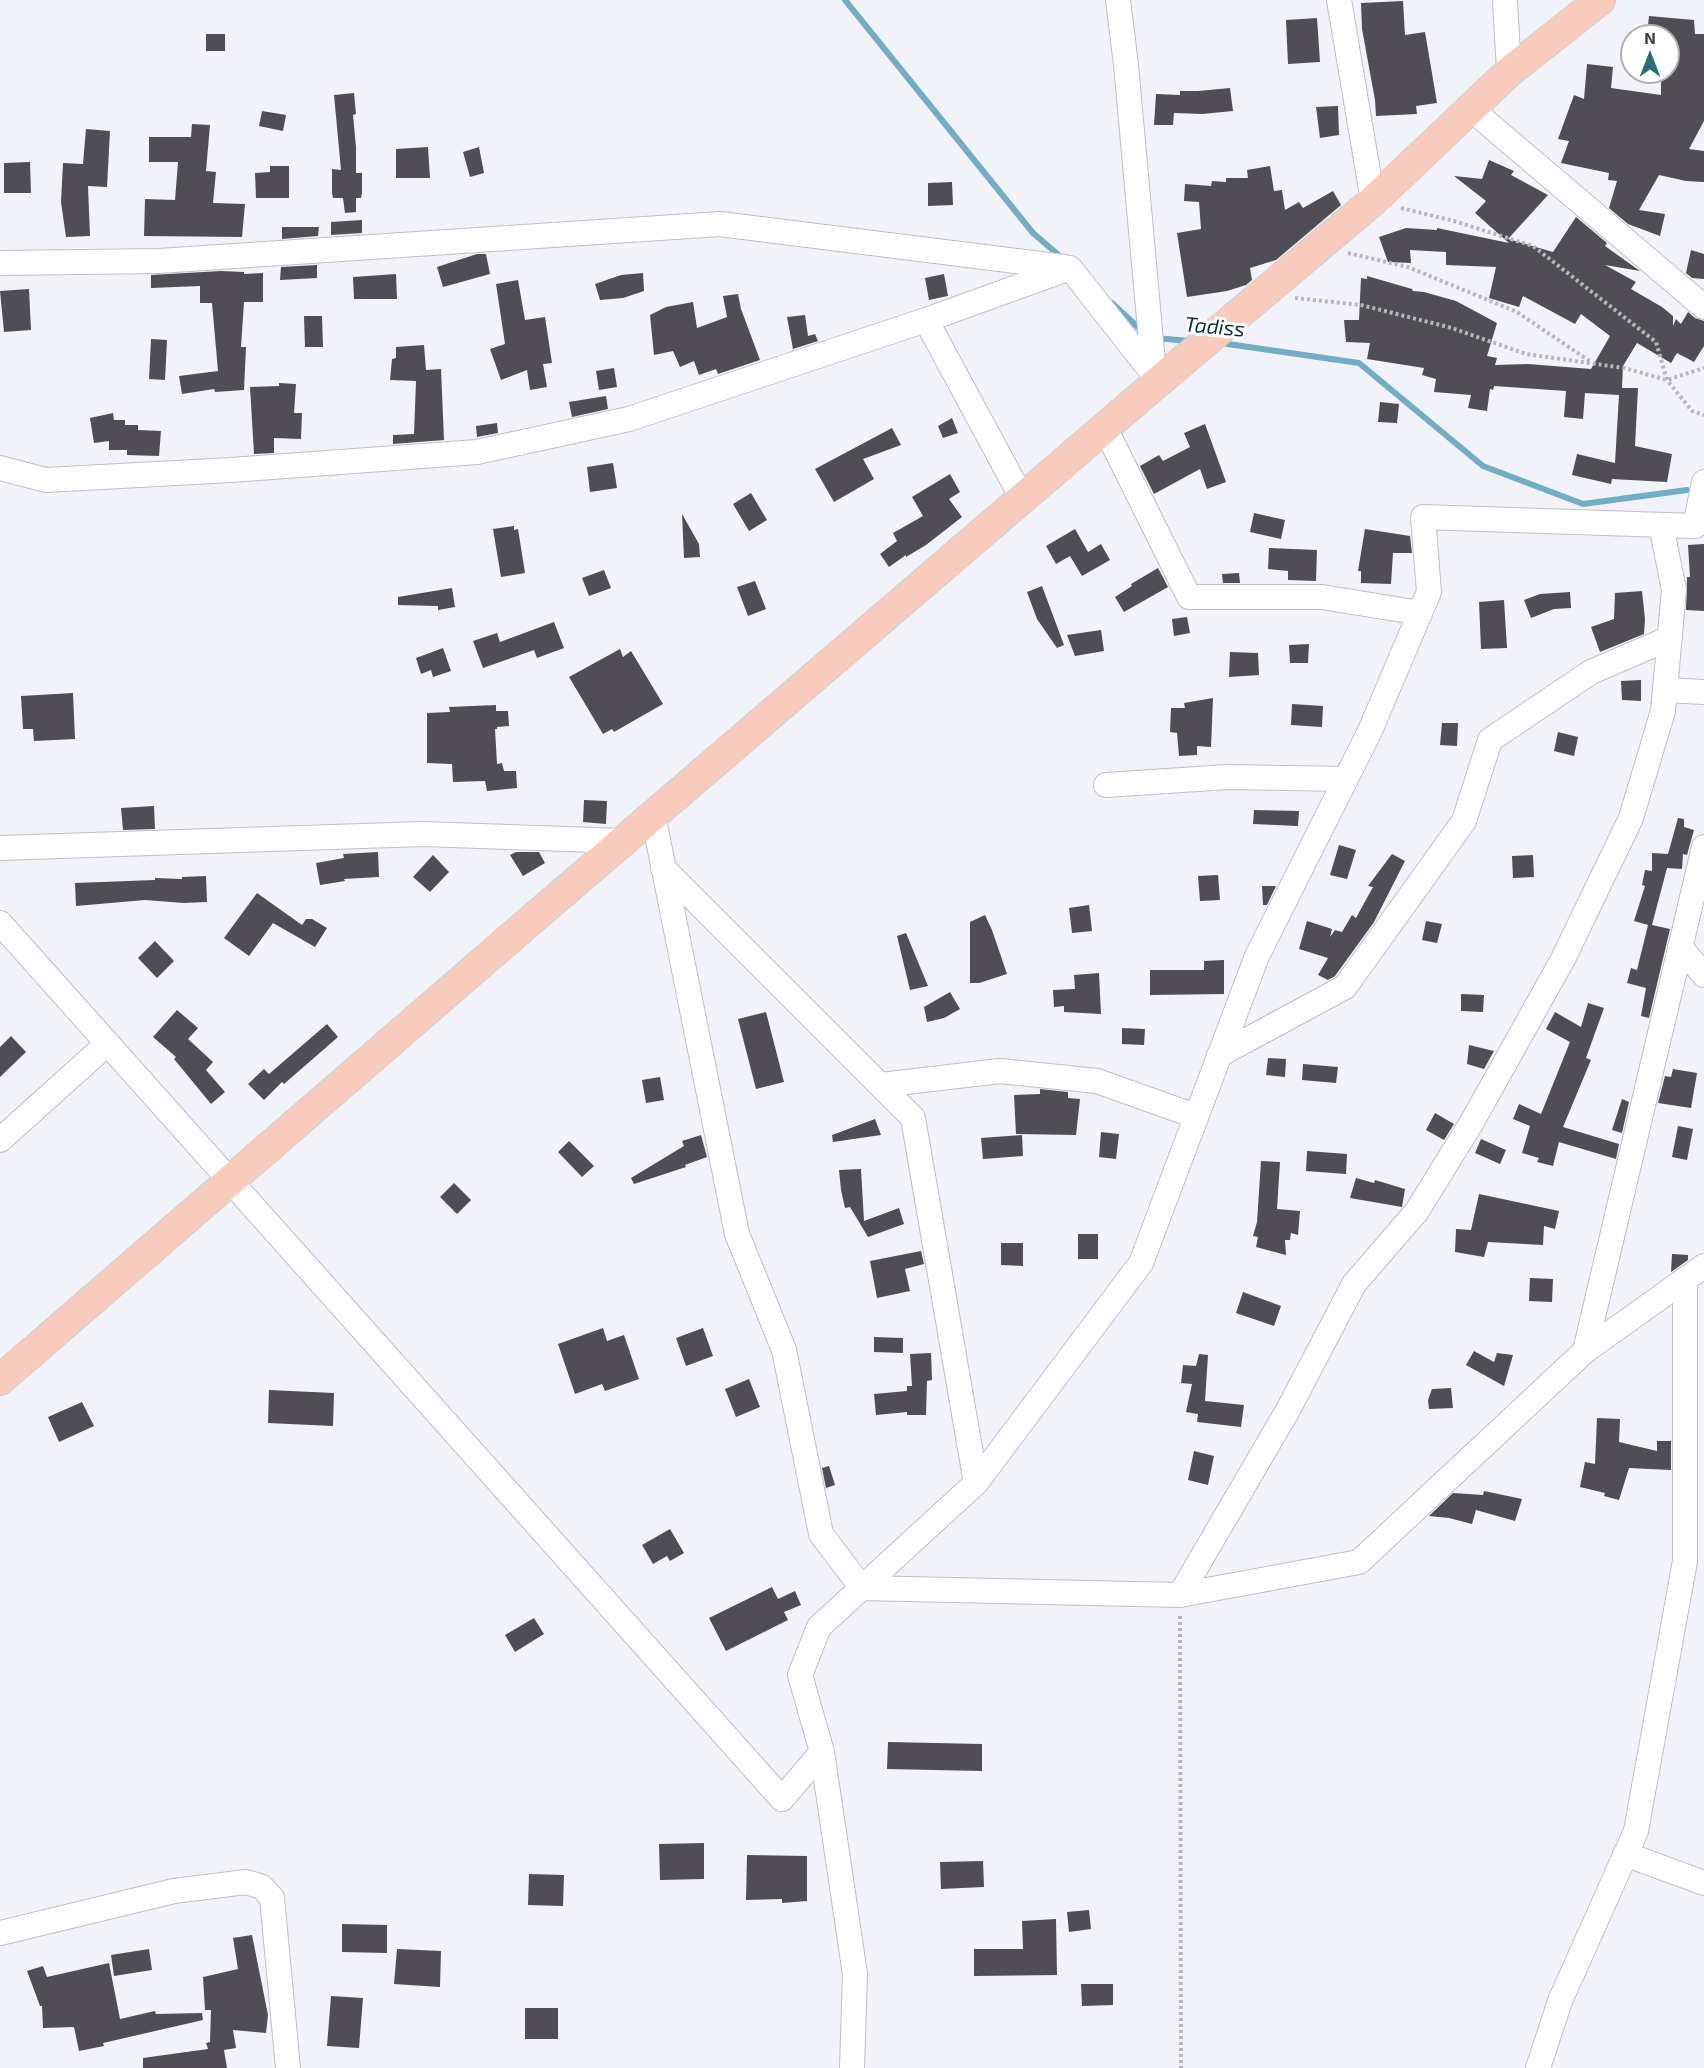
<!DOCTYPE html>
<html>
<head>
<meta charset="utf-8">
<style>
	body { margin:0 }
	#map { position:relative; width:1704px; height:2068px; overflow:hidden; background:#f2f2f9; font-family:"Exo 2",sans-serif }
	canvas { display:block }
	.north { position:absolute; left:1620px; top:24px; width:60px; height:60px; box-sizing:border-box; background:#fff; border:2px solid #b0b0b1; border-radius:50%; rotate:0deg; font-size:16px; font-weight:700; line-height:24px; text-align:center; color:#3a3a3d }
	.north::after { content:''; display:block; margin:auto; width:21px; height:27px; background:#266c7b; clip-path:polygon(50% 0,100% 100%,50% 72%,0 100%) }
</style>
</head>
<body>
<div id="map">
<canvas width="1704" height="2068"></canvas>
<div class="north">N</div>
</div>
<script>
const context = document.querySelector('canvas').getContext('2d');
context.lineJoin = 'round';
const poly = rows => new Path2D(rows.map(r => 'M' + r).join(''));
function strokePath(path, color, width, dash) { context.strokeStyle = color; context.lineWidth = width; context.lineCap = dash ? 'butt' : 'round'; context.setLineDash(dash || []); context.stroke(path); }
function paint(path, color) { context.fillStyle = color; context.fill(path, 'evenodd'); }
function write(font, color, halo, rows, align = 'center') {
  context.font = font + ' "Exo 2",sans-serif'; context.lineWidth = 6; context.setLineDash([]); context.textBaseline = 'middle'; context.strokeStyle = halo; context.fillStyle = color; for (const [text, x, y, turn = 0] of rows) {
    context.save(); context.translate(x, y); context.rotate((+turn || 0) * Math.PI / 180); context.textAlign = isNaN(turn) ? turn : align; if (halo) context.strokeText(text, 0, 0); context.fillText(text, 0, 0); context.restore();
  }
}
strokePath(poly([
	[845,0,1033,233,1062,258],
	[1112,303,1142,331],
	[1155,338,1190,341],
	[1221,343,1359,363,1483,466,1583,504,1687,490]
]), '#71adc5', 6);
paint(poly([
	[1403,1,1405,35,1425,32,1437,103,1416,106,1417,114,1376,116,1375,100,1362,29,1361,3],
	[1649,16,1694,20,1695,34,1704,34,1704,121,1689,149,1704,151,1704,182,1686,181,1659,175,1639,210,1665,214,1660,236,1628,224,1609,208,1617,181,1608,180,1609,173,1561,163,1569,141,1558,139,1574,95,1584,99,1587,64,1613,67,1611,88,1661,95,1661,72,1668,72,1668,36,1647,36],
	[1317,18,1320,62,1288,64,1286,20],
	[206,34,225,34,225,51,206,51],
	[1230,88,1233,111,1202,114,1174,113,1173,125,1154,125,1156,94,1180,95,1180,91,1198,91],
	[354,93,356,114,353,115,356,147,356,173,362,173,362,193,361,198,356,198,356,212,345,213,343,198,333,198,332,193,332,169,341,170,334,95],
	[1338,106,1339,135,1320,138,1316,107],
	[262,111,286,115,283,131,259,126],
	[192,124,210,125,206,171,216,172,213,203,245,204,242,237,144,236,145,199,175,200,178,162,149,162,149,137,191,137],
	[86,129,110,131,107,187,88,186,90,236,66,237,61,202,63,163,83,164],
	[428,147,430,178,396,178,396,149],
	[479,147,484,173,470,177,463,152],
	[1489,160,1514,171,1511,175,1548,195,1508,239,1553,252,1576,217,1607,243,1605,246,1640,271,1605,265,1636,282,1631,289,1662,307,1673,316,1673,326,1676,319,1681,324,1688,312,1695,318,1704,321,1704,346,1694,362,1677,353,1671,363,1637,343,1623,366,1622,388,1638,388,1635,446,1672,454,1667,482,1612,479,1611,484,1572,475,1577,454,1615,463,1619,395,1585,393,1583,419,1564,417,1566,391,1494,386,1493,390,1490,389,1487,411,1468,408,1471,395,1434,392,1436,379,1422,375,1424,368,1367,359,1370,343,1346,342,1344,320,1359,320,1361,278,1367,279,1367,276,1412,289,1413,291,1424,292,1456,301,1497,323,1487,356,1497,358,1495,365,1528,364,1591,369,1610,336,1581,314,1575,324,1523,296,1519,307,1489,298,1496,267,1446,265,1446,252,1410,250,1411,263,1388,262,1379,237,1406,228,1437,230,1437,228,1509,243,1475,213,1486,201,1454,176,1482,179],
	[30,162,31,193,4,193,4,163],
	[270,166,289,166,289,198,256,198,255,173,270,172],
	[1270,166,1274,191,1282,190,1285,210,1299,202,1303,208,1333,191,1341,205,1276,260,1250,268,1252,280,1246,285,1227,291,1187,297,1177,233,1201,229,1199,202,1184,201,1185,184,1211,186,1212,181,1226,182,1226,178,1248,178,1247,170],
	[952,182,953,205,928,206,928,183],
	[362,220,362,233,331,235,331,222],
	[282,227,319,227,318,236,282,239],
	[1691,250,1704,254,1704,279,1692,278,1686,273],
	[477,254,486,254,490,274,443,287,437,267],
	[317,265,317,278,280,280,281,267],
	[221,271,244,272,244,274,263,273,263,302,244,302,241,347,246,347,244,390,215,392,214,389,182,394,179,376,218,371,212,303,200,303,200,286,151,288,151,275],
	[643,273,644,291,623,298,600,300,595,284,621,275],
	[396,274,397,299,354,299,353,277],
	[944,274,948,296,929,300,925,278],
	[518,280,525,320,545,317,552,363,543,364,547,387,530,390,527,370,501,380,490,349,505,344,496,284],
	[29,289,31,330,4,332,0,291],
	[738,294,741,309,760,360,718,374,716,369,699,375,694,361,680,367,673,351,654,355,650,315,666,307,693,302,697,328,727,317,723,296],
	[805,315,808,336,815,334,818,341,793,349,787,317],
	[304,316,322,316,323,347,305,347],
	[151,339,167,340,165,380,149,379],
	[424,345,426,370,441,369,444,440,393,444,393,435,414,434,416,381,390,380,392,359,396,358,396,347],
	[614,368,617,387,599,390,596,371],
	[279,383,296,384,294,413,302,413,301,439,274,438,274,453,254,454,250,387,279,386],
	[606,396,608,409,572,417,569,402],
	[1380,402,1399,404,1397,423,1378,422],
	[113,413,114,420,125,420,125,425,138,425,138,430,161,431,159,456,127,455,127,450,109,450,109,441,94,443,90,418],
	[952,418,958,433,943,438,938,426],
	[497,423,498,433,477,437,476,426],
	[1205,424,1226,482,1207,489,1200,469,1154,494,1140,466,1159,455,1163,461,1190,447,1184,433],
	[892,428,901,445,863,459,874,479,834,502,815,469],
	[613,463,617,488,590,492,587,467],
	[950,474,960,492,949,499,962,517,926,545,906,557,906,555,889,567,880,554,897,541,893,533,923,516,912,497],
	[751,493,767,520,749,531,733,504],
	[1254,513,1285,520,1281,539,1250,532],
	[682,514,699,544,700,557,684,558],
	[514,526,514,530,518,529,525,573,501,577,493,529],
	[1075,529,1088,552,1101,544,1110,560,1082,576,1070,556,1056,564,1046,546],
	[1365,529,1410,536,1412,553,1393,553,1391,584,1361,583,1361,571,1358,571],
	[1704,544,1704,611,1686,610,1687,577,1690,577,1688,545],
	[1269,548,1317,550,1316,581,1288,580,1288,571,1268,569],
	[1158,568,1168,587,1124,612,1115,597,1132,586,1131,584],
	[604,570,611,588,589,596,582,578],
	[1239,573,1240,583,1223,583,1222,574],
	[755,581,766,609,748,616,737,587],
	[1042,586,1064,645,1057,648,1037,619,1027,592],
	[452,588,455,607,438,610,438,606,398,605,398,597],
	[1642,591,1645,619,1644,634,1600,652,1591,627,1614,619,1615,593],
	[1570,592,1571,608,1554,609,1531,618,1524,600,1540,594],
	[1504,600,1507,648,1481,649,1479,602],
	[1187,617,1190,633,1174,636,1172,619],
	[554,622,564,648,537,658,534,650,483,668,473,641,497,633,500,642],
	[1101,630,1104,651,1075,656,1067,635],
	[1309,644,1308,663,1290,663,1289,645],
	[443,648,451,671,433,677,431,670,421,674,416,658],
	[620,649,623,657,631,651,663,704,614,732,612,729,603,734,569,677],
	[1230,652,1258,653,1259,675,1229,677],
	[1641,680,1641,701,1622,700,1621,681],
	[73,693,75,739,34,741,33,729,23,729,21,696],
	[1213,698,1211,747,1197,746,1197,755,1179,756,1177,733,1170,732,1171,708,1185,708,1184,703],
	[1292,704,1323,706,1322,727,1291,725],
	[496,705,496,711,508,711,509,726,497,727,497,729,495,729,497,764,502,763,504,771,516,771,517,788,487,791,485,781,453,782,452,764,427,763,427,713,450,712,449,707],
	[1442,723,1458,723,1457,746,1440,745],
	[1558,732,1578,737,1574,756,1554,751],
	[584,800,607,801,606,824,583,822],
	[154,806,155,829,123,830,121,808],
	[1254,810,1299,811,1298,826,1253,824],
	[1678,818,1684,819,1684,827,1694,830,1687,855,1683,854,1682,869,1667,868,1652,925,1670,929,1649,1018,1641,1016,1646,988,1627,983,1631,968,1637,970,1648,925,1634,921,1645,886,1642,885,1645,870,1652,871,1652,853,1668,854],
	[1339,845,1356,850,1347,879,1330,875],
	[378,852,379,877,344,879,345,881,320,885,316,863,344,858,343,854],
	[516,852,539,852,545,863,523,876,510,855],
	[1392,854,1405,861,1374,922,1335,976,1328,980,1318,975,1328,958,1299,949,1307,921,1332,929,1330,937,1335,930,1342,932,1352,915,1356,918,1373,887,1368,886],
	[433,855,449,872,430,892,413,877],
	[1533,855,1534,877,1513,878,1512,856],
	[1218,875,1220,900,1200,901,1198,876],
	[206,876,207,902,184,903,145,900,76,906,75,883,155,880,155,878,182,879,182,877],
	[1262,886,1276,886,1267,905,1263,905],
	[257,893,302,925,306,919,312,919,327,928,315,947,273,923,249,956,224,938],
	[1089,905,1092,931,1072,933,1069,908],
	[985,915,992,930,1007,974,979,983,970,983,970,922],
	[1426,921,1442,924,1437,943,1422,940],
	[906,933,928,986,910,990,897,936],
	[155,941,174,961,157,978,138,958],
	[1224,960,1224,994,1150,995,1150,970,1204,970,1204,961],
	[1099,973,1101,1014,1064,1012,1064,1006,1054,1007,1053,990,1075,989,1074,975],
	[950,992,960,1009,944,1018,927,1022,924,1007],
	[1461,994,1484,995,1483,1012,1461,1011],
	[1588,1003,1604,1008,1586,1058,1591,1060,1563,1127,1619,1144,1616,1159,1559,1142,1553,1166,1537,1162,1539,1158,1522,1153,1530,1126,1513,1119,1519,1104,1541,1114,1570,1042,1546,1029,1555,1012,1581,1027],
	[177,1010,198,1028,188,1039,213,1062,206,1070,225,1092,211,1104,174,1059,176,1057,153,1037],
	[766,1012,784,1082,756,1089,738,1019],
	[327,1024,338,1037,284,1084,282,1082,264,1100,248,1084,264,1069,269,1074],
	[1122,1028,1145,1029,1144,1045,1122,1044],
	[11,1036,26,1052,0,1077,0,1047],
	[1469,1045,1494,1051,1484,1069,1467,1064],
	[1268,1058,1286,1059,1285,1077,1266,1075],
	[1303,1064,1338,1067,1336,1083,1302,1080],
	[1673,1069,1697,1073,1691,1108,1658,1103,1665,1076,1671,1077],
	[660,1077,664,1100,646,1103,642,1080],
	[1040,1089,1068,1092,1068,1098,1080,1099,1076,1135,1016,1134,1014,1095,1040,1094],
	[1622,1099,1629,1102,1622,1133,1612,1130],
	[1435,1113,1454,1124,1444,1140,1426,1130],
	[875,1119,881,1135,833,1142,832,1135],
	[1678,1126,1693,1129,1687,1160,1672,1157],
	[1101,1132,1119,1134,1116,1159,1099,1157],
	[701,1135,707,1157,685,1165,686,1167,634,1184,631,1178,684,1146,682,1141],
	[1022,1135,1023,1156,983,1159,981,1138],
	[1481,1139,1506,1150,1500,1164,1475,1153],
	[569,1141,594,1166,582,1177,558,1152],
	[1307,1151,1347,1154,1346,1174,1306,1171],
	[1261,1161,1280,1162,1277,1209,1300,1211,1298,1235,1291,1233,1290,1240,1285,1240,1286,1255,1256,1247,1258,1237,1253,1236,1257,1222],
	[861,1169,864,1221,899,1208,904,1224,868,1237,850,1207,845,1208,841,1190,839,1170],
	[1356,1178,1374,1183,1375,1180,1405,1189,1402,1207,1350,1198],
	[454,1183,471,1200,457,1214,440,1197],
	[1479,1194,1559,1211,1555,1229,1544,1226,1543,1245,1488,1242,1484,1257,1455,1252,1456,1229,1471,1230],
	[1078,1234,1098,1234,1098,1259,1078,1259],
	[1001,1243,1023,1243,1023,1266,1001,1265],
	[921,1251,924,1264,905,1269,910,1291,877,1298,870,1261],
	[1672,1254,1688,1255,1688,1260,1671,1272],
	[1530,1278,1553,1279,1552,1302,1529,1301],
	[1243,1292,1281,1306,1274,1326,1236,1313],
	[603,1328,607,1341,624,1335,639,1379,605,1391,602,1384,575,1394,558,1344],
	[703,1328,713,1356,686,1366,676,1338],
	[874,1337,903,1338,903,1353,874,1352],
	[1474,1351,1494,1362,1497,1353,1513,1355,1504,1386,1466,1365],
	[931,1353,932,1380,927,1381,926,1415,907,1415,907,1412,876,1415,874,1394,907,1391,907,1386,912,1386,910,1354],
	[1199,1354,1208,1355,1205,1401,1244,1405,1241,1427,1197,1422,1198,1414,1186,1412,1192,1384,1181,1383,1183,1365,1196,1366],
	[749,1379,760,1407,736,1417,725,1389],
	[1451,1388,1453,1408,1429,1409,1428,1400,1432,1389],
	[269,1390,334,1393,333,1426,268,1423],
	[82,1402,94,1426,59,1442,48,1417],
	[1597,1418,1620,1419,1619,1442,1657,1451,1657,1441,1671,1441,1671,1470,1629,1468,1619,1500,1604,1496,1605,1493,1580,1487,1585,1462,1595,1464],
	[1194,1451,1214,1456,1208,1485,1188,1480],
	[829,1466,835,1485,826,1488,822,1468],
	[1484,1491,1522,1499,1515,1521,1476,1510,1472,1524,1449,1518,1429,1516,1453,1493,1483,1495],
	[670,1529,684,1553,670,1561,667,1556,653,1564,642,1545],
	[772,1587,778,1599,795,1591,801,1605,784,1612,788,1620,726,1651,709,1618],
	[534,1618,544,1634,515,1652,505,1635],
	[888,1742,982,1744,982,1771,887,1769],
	[704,1843,704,1879,660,1880,659,1844],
	[747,1855,807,1856,807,1901,782,1903,782,1899,746,1900],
	[983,1861,984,1887,941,1889,940,1862],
	[529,1874,564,1875,563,1906,528,1905],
	[1089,1910,1091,1929,1069,1932,1067,1912],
	[1056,1919,1057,1975,974,1976,974,1949,1023,1949,1022,1921],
	[342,1924,387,1925,387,1953,342,1952],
	[252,1935,268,2015,266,2033,233,2030,236,2048,224,2050,227,2068,143,2068,143,2058,208,2049,206,2043,210,2042,211,2010,205,2010,203,1977,238,1969,233,1938],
	[149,1949,152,1970,114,1976,111,1955],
	[397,1949,441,1951,440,1987,394,1984],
	[109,1963,120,2019,155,2011,156,2014,202,2013,203,2020,103,2043,104,2046,79,2051,74,2027,43,2028,42,2006,40,2006,27,1971,43,1966,47,1977],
	[1081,1984,1113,1984,1113,2005,1082,2006],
	[331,1996,363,1998,359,2048,327,2046],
	[525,2008,558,2008,558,2039,525,2039]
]), '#504e54');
const minor = poly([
	[1118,0,1126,65,1154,374],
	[1339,0,1373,201],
	[1505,0,1509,72],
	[1471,109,1704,307],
	[0,263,159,261,720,224,1064,267],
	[926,320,1022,498],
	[1105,428,1189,597,1322,597,1420,613],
	[0,468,46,480,231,470,477,452,629,419,926,320,1070,268,1159,381],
	[1665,690,1704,692],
	[1106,785,1228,777,1346,779],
	[653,815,737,1234,784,1350,821,1534,862,1588,1180,1595,1359,1562,1585,1351,1704,1266],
	[0,848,423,834,623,841],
	[663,868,913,1118,976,1483],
	[0,923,782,1799,822,1752,800,1675,819,1627,976,1483,1141,1263,1257,956,1369,733,1429,592,1423,517,1695,526,1704,482],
	[1680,947,1704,975],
	[1219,1055,1345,987,1464,821,1490,740,1591,672,1670,638],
	[881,1085,1000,1071,1097,1081,1195,1116],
	[0,1140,107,1044],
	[1585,1351,1704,847],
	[1180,1595,1288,1410,1354,1284,1417,1211,1472,1122,1563,959,1631,818,1663,711,1674,590,1661,525],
	[822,1752,855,1974,852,2068],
	[1625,1854,1704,1883],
	[0,1933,174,1891,246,1882,262,1887,272,1898,288,2068],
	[1538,2068,1560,2001,1636,1831,1685,1561,1685,1279]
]);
const major = poly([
	[0,1380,530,921,1159,381,1373,201,1509,72,1600,0]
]);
strokePath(minor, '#bfbec5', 26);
strokePath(major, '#d0d0d0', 32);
strokePath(poly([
	[1401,208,1454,221,1533,246,1656,342,1667,380,1692,411,1704,415],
	[1348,253,1408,267,1517,312,1591,362],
	[1295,298,1361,305,1452,328,1526,354,1624,368,1667,380,1704,368],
	[1180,1616,1181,2068]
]), '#b6b6bc', 4, [3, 3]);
strokePath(minor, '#fff', 24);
strokePath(major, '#f7ccbd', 30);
write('italic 21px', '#102e39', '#fff', [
	["Tadiss",1215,327,5]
]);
</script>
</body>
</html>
